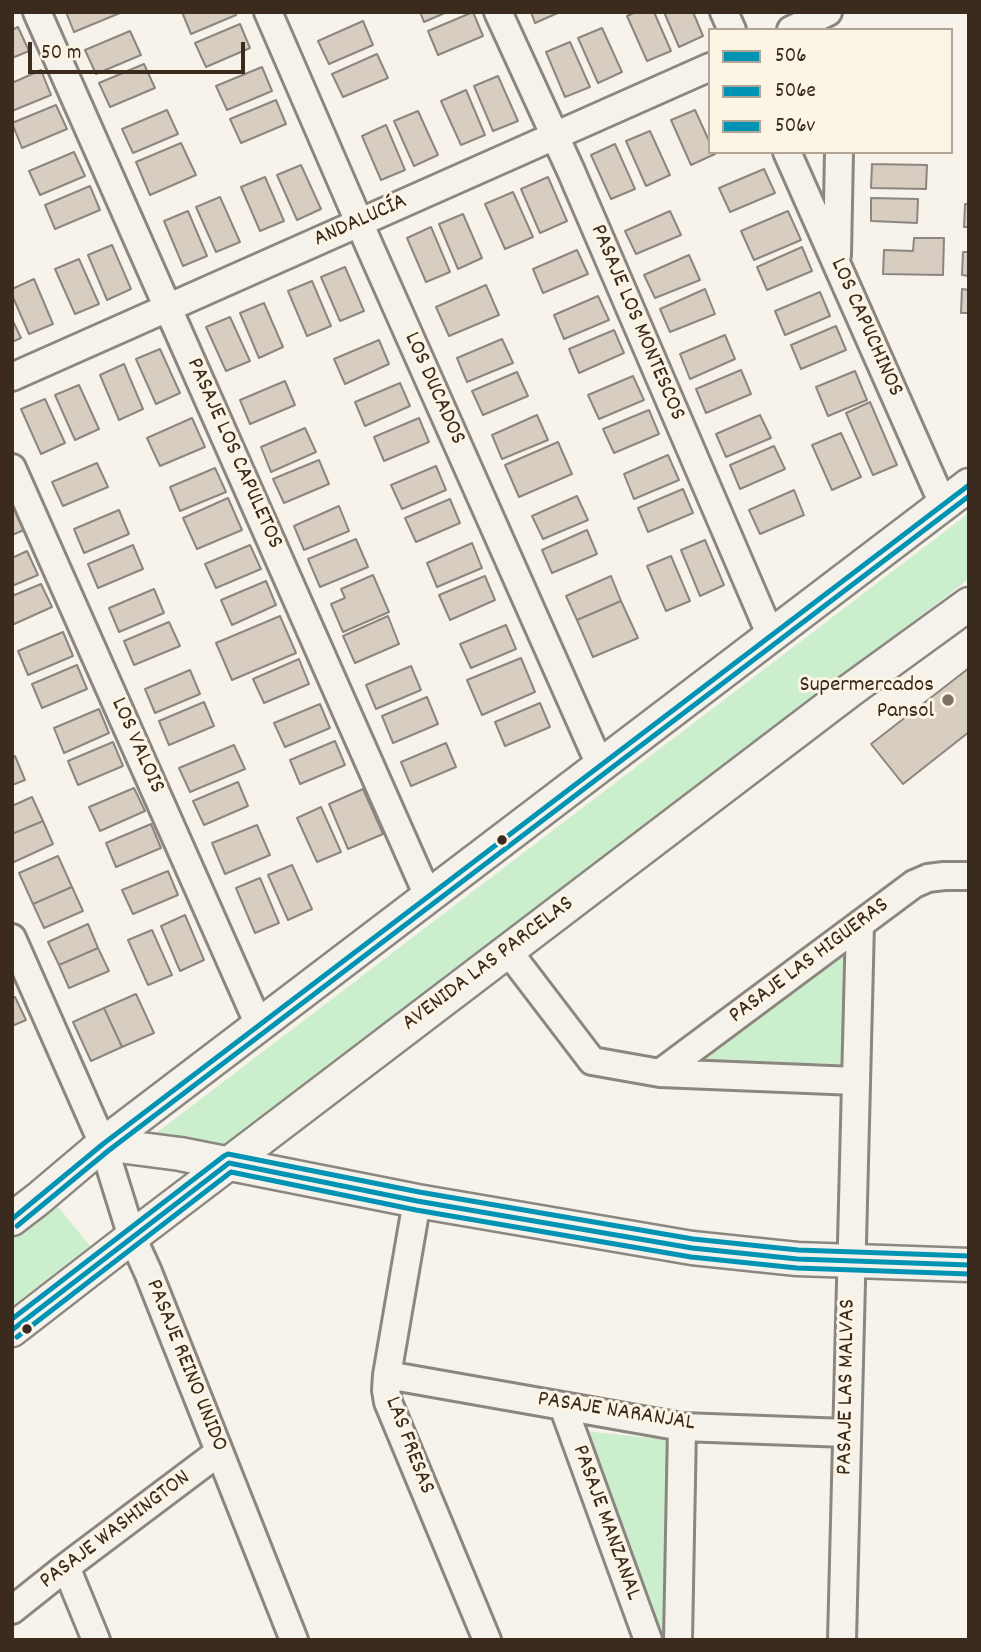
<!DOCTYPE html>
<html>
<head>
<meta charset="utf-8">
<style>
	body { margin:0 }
	#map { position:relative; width:981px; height:1652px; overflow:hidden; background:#f7f3ea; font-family:Dekko,sans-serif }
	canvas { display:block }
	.frame { position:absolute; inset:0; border:14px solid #3b2a1e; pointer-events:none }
	.legend { position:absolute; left:708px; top:28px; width:245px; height:126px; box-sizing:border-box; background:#fcf5e5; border:2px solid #afa495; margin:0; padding:9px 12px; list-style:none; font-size:21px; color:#3b2a1e }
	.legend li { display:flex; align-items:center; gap:14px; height:35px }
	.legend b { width:35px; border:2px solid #afa495 }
	.scale { position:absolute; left:28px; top:42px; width:217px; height:32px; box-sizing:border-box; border:4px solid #3b2a1e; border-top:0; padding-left:9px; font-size:21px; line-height:24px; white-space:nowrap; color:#3b2a1e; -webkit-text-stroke:5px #fcf5e5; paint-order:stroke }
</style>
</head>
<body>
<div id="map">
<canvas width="981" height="1652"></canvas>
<div class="frame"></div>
<ul class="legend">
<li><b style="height:9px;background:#0093b3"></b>506</li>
<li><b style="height:9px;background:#0093b3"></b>506e</li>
<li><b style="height:9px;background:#0093b3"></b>506v</li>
</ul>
<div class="scale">50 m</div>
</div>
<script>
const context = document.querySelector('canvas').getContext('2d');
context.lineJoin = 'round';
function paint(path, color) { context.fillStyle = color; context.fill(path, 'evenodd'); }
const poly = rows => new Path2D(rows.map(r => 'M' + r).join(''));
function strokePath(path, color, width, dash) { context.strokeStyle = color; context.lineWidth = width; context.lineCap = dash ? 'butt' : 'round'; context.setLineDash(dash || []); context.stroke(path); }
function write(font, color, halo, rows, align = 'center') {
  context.font = font + ' Dekko,sans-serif'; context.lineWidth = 6; context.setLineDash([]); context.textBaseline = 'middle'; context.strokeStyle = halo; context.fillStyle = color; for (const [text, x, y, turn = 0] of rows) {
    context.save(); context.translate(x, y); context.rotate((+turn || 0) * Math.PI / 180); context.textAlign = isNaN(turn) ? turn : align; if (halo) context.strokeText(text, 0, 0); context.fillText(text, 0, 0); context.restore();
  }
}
paint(poly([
	[969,513,969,579,223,1145,155,1134],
	[848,942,842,1064,697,1061],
	[55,1203,90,1246,12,1306,12,1235],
	[586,1431,668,1440,666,1640,660,1640]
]), '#cbeecd');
const building = poly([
	[66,12,120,12,120,13,74,32,66,12],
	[182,12,235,12,236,15,191,34,182,12],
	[420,12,447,12,424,22,420,12],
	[473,12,483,36,438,55,428,31,473,12],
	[531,12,560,12,535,23,531,12],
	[636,12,654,12,671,51,647,61,627,16,636,12],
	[664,12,693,12,703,36,679,47,664,12],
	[363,21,373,45,329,64,318,41,363,21],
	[240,24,250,48,206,67,195,43,240,24],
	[18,27,29,51,12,58,12,30,18,27],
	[602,28,622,72,598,83,578,38,602,28],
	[130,31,141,55,96,74,85,50,130,31],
	[570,42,590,87,565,97,546,52,570,42],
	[377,54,388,78,343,97,332,74,377,54],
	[144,64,155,88,110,107,99,83,144,64],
	[262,67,272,91,227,110,216,86,262,67],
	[41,70,51,95,12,111,12,83,41,70],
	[498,76,518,121,493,131,474,86,498,76],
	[466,90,485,135,461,145,441,101,466,90],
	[276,100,286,124,241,143,230,119,276,100],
	[56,105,67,129,22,148,12,123,56,105],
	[167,110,178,134,133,153,122,129,167,110],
	[695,110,710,143,710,152,714,152,715,154,691,165,671,120,695,110],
	[418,111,438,155,414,166,394,121,418,111],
	[386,125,405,170,381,180,362,136,386,125],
	[650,131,670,175,646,186,626,141,650,131],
	[181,143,196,175,150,195,136,162,181,143],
	[615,144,635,189,611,199,591,155,615,144],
	[74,152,85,176,40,195,29,171,74,152],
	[872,164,927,165,926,189,871,188,872,164],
	[301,165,321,209,297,220,277,175,301,165],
	[764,169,775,193,730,212,719,188,764,169],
	[265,177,284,221,260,231,241,187,265,177],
	[548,177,567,221,540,233,521,189,548,177],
	[90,186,100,210,55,229,45,205,90,186],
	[513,192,533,237,505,249,485,204,513,192],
	[220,197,240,242,216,252,196,207,220,197],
	[871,198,918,199,917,223,871,221,871,198],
	[965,204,969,204,969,227,964,227,965,204],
	[188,211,207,256,183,266,164,221,188,211],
	[670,211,681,235,636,254,625,231,670,211],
	[788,211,801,240,754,260,741,231,788,211],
	[463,214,482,258,458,269,439,224,463,214],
	[431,227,450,272,426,282,407,238,431,227],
	[914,238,944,238,943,275,883,274,884,250,913,251,914,238],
	[112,245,131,289,107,300,88,255,112,245],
	[802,247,812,271,767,290,757,267,802,247],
	[577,250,588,274,543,293,533,269,577,250],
	[963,252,969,252,969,276,962,275,963,252],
	[689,255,700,280,655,298,644,275,689,255],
	[79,259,99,304,75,314,55,269,79,259],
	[345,267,364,311,340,321,321,277,345,267],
	[34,279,53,324,29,334,12,295,12,289,34,279],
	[312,281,331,326,307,336,288,291,312,281],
	[486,285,499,315,449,336,436,307,486,285],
	[705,289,715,314,670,332,660,309,705,289],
	[962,289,969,290,969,313,961,313,962,289],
	[820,292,830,316,785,335,775,311,820,292],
	[598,296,609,320,564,339,554,315,598,296],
	[264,303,283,347,259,358,240,313,264,303],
	[230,317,250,361,226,371,206,327,230,317],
	[12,319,21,338,12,342,12,319],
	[836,326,846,350,801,369,791,345,836,326],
	[614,330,624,353,579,373,569,349,614,330],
	[725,335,735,359,690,379,680,354,725,335],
	[502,339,513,363,467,382,457,358,502,339],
	[379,340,389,364,345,384,334,359,379,340],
	[160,349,180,393,156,404,136,359,160,349],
	[124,364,143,409,119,420,100,375,124,364],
	[741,370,751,394,706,413,696,389,741,370],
	[855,371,867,400,828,416,816,387,855,371],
	[517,372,528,396,483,415,472,391,517,372],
	[633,376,644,400,599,419,588,395,633,376],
	[285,381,295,405,250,424,240,400,285,381],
	[400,383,410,406,365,426,355,402,400,383],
	[79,385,99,429,75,440,55,395,79,385],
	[45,399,65,443,41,454,21,409,45,399],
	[870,402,897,465,873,475,846,413,870,402],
	[649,410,659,434,614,453,603,429,649,410],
	[537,415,548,440,502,459,492,435,537,415],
	[760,415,771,438,726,457,716,434,760,415],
	[192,418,205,447,160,466,147,438,192,418],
	[419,418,429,442,384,461,374,437,419,418],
	[305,428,316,452,271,472,261,447,305,428],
	[841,433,861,477,832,490,812,445,841,433],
	[558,442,572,474,519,497,505,465,558,442],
	[774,446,785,469,740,489,730,465,774,446],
	[668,455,679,480,634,499,624,474,668,455],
	[319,460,329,484,284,503,273,479,319,460],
	[97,463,108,487,63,506,52,482,97,463],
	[436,466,446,490,402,509,391,485,436,466],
	[215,468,226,492,180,511,170,487,215,468],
	[683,489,693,513,648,532,638,508,683,489],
	[794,490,804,515,760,534,749,510,794,490],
	[577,496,588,520,543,539,532,516,577,496],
	[228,498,242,530,197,549,183,518,228,498],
	[450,499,460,523,416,542,405,518,450,499],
	[12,506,14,506,24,530,12,535,12,506],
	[339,506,349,531,304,550,294,526,339,506],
	[119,510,129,534,84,553,74,529,119,510],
	[587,530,597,554,552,573,542,550,587,530],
	[356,539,368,567,320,587,308,559,356,539],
	[705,540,724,585,700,596,681,550,705,540],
	[472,543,482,568,437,587,427,563,472,543],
	[133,545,143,569,98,588,88,564,133,545],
	[250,545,261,569,216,588,205,564,250,545],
	[27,551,38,575,12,586,12,558,27,551],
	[671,556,690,601,666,611,647,566,671,556],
	[373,575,389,612,343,632,331,604,345,598,341,589,373,575],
	[485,576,495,600,450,620,439,595,485,576],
	[611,576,621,601,577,620,566,596,611,576],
	[266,581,276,605,232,625,221,600,266,581],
	[41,584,52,607,12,625,12,596,41,584],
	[154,589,164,613,119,632,109,608,154,589],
	[621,601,638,638,593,657,577,620,621,601],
	[280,616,296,653,232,680,216,643,280,616],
	[388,616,399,644,355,663,343,636,388,616],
	[169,622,180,646,134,665,124,641,169,622],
	[506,625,516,649,471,668,460,644,506,625],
	[63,632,73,656,28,675,18,651,63,632],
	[521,658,535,692,482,715,467,680,521,658],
	[299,659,309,684,264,703,253,679,299,659],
	[77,665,87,689,42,708,32,684,77,665],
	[411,666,421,690,376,709,366,685,411,666],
	[969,668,969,732,903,784,871,744,969,668],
	[190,670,200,694,155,713,145,689,190,670],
	[427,697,438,724,393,743,382,716,427,697],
	[204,702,214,726,169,745,159,721,204,702],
	[540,703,550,727,505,746,495,722,540,703],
	[320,704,330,728,285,747,274,723,320,704],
	[99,709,109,733,64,753,54,728,99,709],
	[335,741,345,765,300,784,290,760,335,741],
	[113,742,123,766,78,785,68,761,113,742],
	[446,743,456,767,411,786,401,762,446,743],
	[234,745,245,769,190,792,179,768,234,745],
	[15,756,25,780,12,785,12,758,15,756],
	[238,782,248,806,204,825,193,801,238,782],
	[134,788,145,811,100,831,89,807,134,788],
	[363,789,383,834,348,849,329,804,363,789],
	[32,797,43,821,12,834,12,806,32,797],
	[321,807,341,852,317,862,297,818,321,807],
	[43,821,53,844,14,862,12,858,12,834,43,821],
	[151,824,161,848,116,867,106,843,151,824],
	[257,825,270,855,225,874,212,843,257,825],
	[58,856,72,887,33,904,19,873,58,856],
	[292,865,312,909,288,920,268,875,292,865],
	[168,871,178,895,133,914,122,890,168,871],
	[260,878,279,923,255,933,236,888,260,878],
	[72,887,83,911,44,928,33,904,72,887],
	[185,915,204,960,180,971,161,926,185,915],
	[88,924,98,948,59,965,48,942,88,924],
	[152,930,172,975,148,985,128,940,152,930],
	[98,948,109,971,69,988,59,965,98,948],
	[136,994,154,1033,122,1047,104,1008,136,994],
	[15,997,26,1020,12,1026,12,998,15,997],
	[104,1008,122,1047,91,1061,73,1022,104,1008]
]);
paint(building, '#d7cdc1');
strokePath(building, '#8b867f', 2);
const minor = poly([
	[37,12,428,896],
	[268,12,369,245,600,765],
	[498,12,571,171,771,636],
	[724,12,732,30],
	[791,30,828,12],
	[787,152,943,504],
	[837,255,839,152],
	[12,377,710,67],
	[12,468,259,1025],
	[12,938,103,1144,132,1237,148,1272,294,1640],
	[508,951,592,1061,660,1073,856,1081],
	[660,1073,914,884,928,878,944,876,969,876],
	[417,1201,387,1375,386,1390,388,1402,487,1640],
	[387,1375,682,1427,847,1433],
	[563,1406,648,1640],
	[66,1567,96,1640],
	[12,1610,66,1567,219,1452],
	[678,1640,682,1427],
	[842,1640,860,924]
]);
const tertiary = poly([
	[103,1144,180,1154,417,1201,692,1248,797,1259,969,1265],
	[12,1219,38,1199,103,1144,969,485],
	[12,1330,132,1237,852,689,969,604]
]);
strokePath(minor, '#8b867f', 32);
strokePath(tertiary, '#8b867f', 37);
strokePath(minor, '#f5f2ec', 26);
strokePath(tertiary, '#f5f2ec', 32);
strokePath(poly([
	[12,1219,103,1144,969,485],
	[12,1330,229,1163,417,1201,692,1248,797,1259,969,1265]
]), '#0093b3', 5);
strokePath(poly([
	[17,1226,108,1151,969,496],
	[17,1337,231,1172,416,1210,691,1257,797,1268,969,1274]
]), '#0093b3', 5);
strokePath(poly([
	[12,1319,224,1156,228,1154,419,1192,693,1239,798,1250,969,1256]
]), '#0093b3', 5);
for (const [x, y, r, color] of [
	[948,700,7,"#7d7065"],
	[502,840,6,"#3b2a1e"],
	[27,1329,6,"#3b2a1e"]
]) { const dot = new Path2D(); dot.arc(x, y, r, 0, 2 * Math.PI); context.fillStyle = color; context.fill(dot); strokePath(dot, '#fcf5e5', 2.5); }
write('23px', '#3b2a1e', '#fcf5e5', [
	["ANDALUCÍA",361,222,-24],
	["PASAJE LOS MONTESCOS",636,323,67],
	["LOS CAPUCHINOS",865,328,66],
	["LOS DUCADOS",433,389,66],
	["PASAJE LOS CAPULETOS",233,454,66],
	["LOS VALOIS",136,746,66],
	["PASAJE LAS HIGUERAS",810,962,-37],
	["AVENIDA LAS PARCELAS",489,965,-37],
	["PASAJE REINO UNIDO",185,1366,68],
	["PASAJE LAS MALVAS",848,1387,-89],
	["PASAJE NARANJAL",616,1413,9],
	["LAS FRESAS",408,1446,69],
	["PASAJE MANZANAL",605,1523,70],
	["PASAJE WASHINGTON",116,1531,-37]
]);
write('23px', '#3b2a1e', '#fcf5e5', [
	["Supermercados",934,687],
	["Pansol",934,713]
], 'right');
</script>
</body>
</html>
